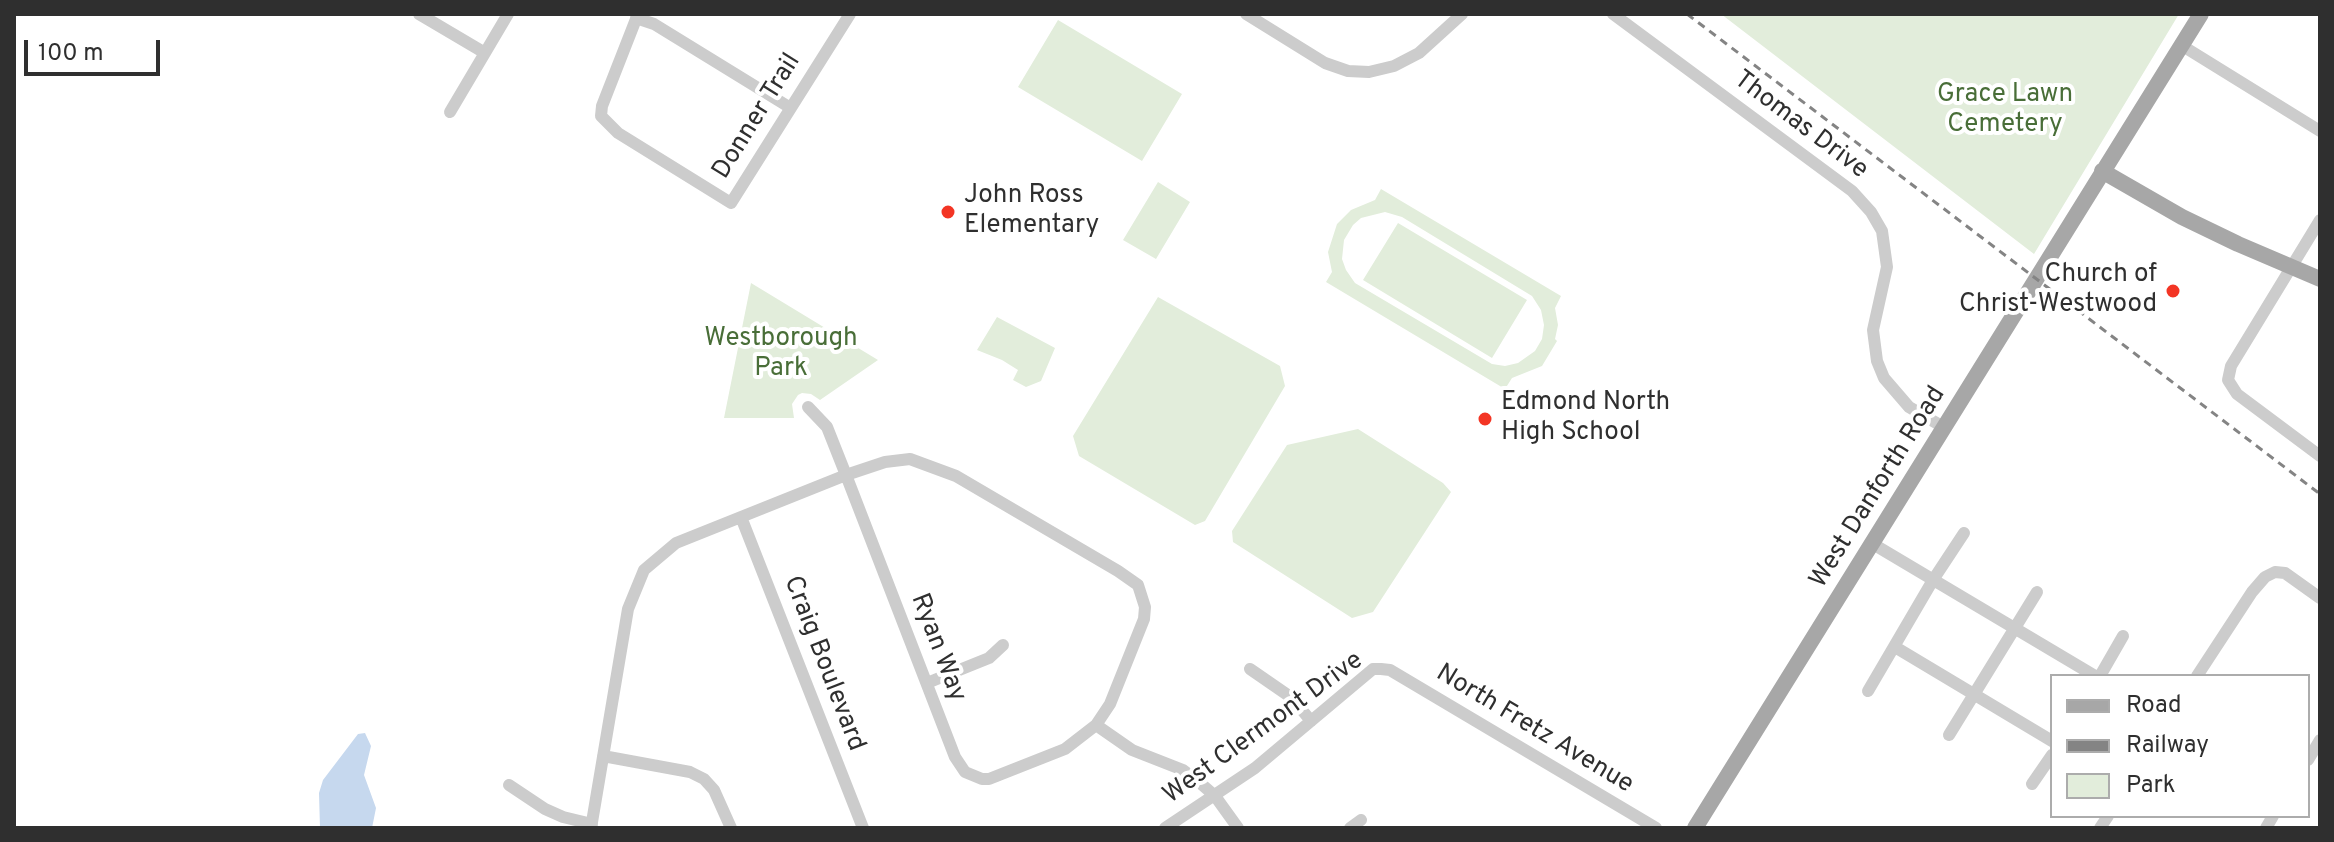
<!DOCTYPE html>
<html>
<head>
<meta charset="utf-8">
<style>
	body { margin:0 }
	#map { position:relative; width:2334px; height:842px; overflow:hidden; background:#fff; font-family:Overpass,sans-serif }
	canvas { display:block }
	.frame { position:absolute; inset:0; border:16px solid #2f2f2f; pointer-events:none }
	.legend { position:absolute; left:2050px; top:674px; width:260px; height:144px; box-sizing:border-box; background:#fff; border:2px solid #acacac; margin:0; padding:10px 14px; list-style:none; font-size:24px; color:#2f2f2f }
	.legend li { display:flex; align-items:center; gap:16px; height:40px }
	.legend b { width:40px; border:2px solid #acacac }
	.scale { position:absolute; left:24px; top:40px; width:136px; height:36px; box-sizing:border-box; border:4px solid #2f2f2f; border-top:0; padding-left:10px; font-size:24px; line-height:28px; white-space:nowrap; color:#2f2f2f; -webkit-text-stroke:6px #fff; paint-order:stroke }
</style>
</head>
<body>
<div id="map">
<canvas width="2334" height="842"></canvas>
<div class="frame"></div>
<ul class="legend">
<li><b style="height:10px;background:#a7a7a7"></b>Road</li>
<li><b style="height:10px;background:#848484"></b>Railway</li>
<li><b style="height:22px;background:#e2eddb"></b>Park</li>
</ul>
<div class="scale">100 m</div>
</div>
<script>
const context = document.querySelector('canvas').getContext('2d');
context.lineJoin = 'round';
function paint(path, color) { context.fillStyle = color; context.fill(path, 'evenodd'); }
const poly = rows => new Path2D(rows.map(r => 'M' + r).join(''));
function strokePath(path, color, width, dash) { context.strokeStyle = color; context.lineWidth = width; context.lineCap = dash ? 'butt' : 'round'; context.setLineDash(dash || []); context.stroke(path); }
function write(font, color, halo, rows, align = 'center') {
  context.font = font + ' Overpass,sans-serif'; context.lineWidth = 8; context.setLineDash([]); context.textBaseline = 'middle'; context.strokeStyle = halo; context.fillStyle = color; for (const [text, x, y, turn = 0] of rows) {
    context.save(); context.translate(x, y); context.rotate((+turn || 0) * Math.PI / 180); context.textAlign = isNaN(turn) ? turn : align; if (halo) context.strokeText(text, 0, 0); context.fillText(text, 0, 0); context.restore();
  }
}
paint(poly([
	[1721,14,2179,14,2034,254],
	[1058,20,1182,94,1142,161,1018,87],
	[1158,182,1190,202,1156,259,1123,240],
	[1381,189,1561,296,1555,308,1558,325,1555,339,1557,341,1542,366,1512,378,1505,389,1326,282,1332,272,1328,252,1337,224,1351,210,1375,200],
	[1385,212,1402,217,1532,296,1541,310,1544,325,1542,339,1535,351,1518,363,1505,366,1492,364,1355,283,1346,270,1342,259,1344,240,1353,225,1361,218],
	[1398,223,1527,300,1492,358,1363,280],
	[751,283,878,360,820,400,811,394,802,393,798,395,792,404,794,418,724,418],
	[1158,297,1280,366,1285,386,1205,521,1195,525,1079,456,1073,436],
	[997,317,1055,348,1041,381,1026,387,1013,380,1018,370,1002,360,977,350],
	[1358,429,1443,483,1451,492,1373,612,1352,618,1233,542,1232,531,1287,445]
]), '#e2eddb');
paint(poly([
	[365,733,371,746,364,775,376,808,372,828,320,828,319,793,323,780,358,734]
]), '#c6d8ee');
strokePath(poly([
	[419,14,485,53],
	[638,14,602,106,601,116,618,133,731,203,850,14],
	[1246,14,1325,63,1348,71,1369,72,1394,66,1419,53,1462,14],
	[1613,14,1852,191,1871,212,1882,231,1887,267,1873,330,1877,361,1884,378,1909,407,1945,428],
	[636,18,654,24,789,107],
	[2181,45,2320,131],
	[450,112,508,14],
	[2320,220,2231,366,2228,380,2237,394,2320,456],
	[741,517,863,828],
	[1873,544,2095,676],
	[1895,647,2052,741],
	[1250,669,1292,698,1311,721],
	[2100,676,2123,636],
	[2197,676,2252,592,2265,577,2275,572,2285,573,2320,598],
	[927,683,989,658,1003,645],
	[1868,691,1933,580,1964,533],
	[1096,725,1132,750,1183,770,1199,782,1215,796,1238,828],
	[1949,735,2037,592],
	[603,756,690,772,704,779,714,790,731,828],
	[2308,760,2320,740],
	[2032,784,2052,755],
	[509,785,545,809,563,817,592,824],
	[591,828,628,609,644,570,676,543,846,475,885,462,910,459,956,476,1118,571,1138,585,1145,607,1144,619,1110,704,1096,725,1065,749,989,779,982,779,965,772,955,757,846,475,827,427,808,407],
	[1165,828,1255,768,1373,669,1381,669,1390,670,1656,828],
	[1350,828,1361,820],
	[2100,828,2108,816],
	[2266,828,2273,816]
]), '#ccc', 12);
strokePath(poly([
	[2102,171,2182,217,2238,244,2320,279],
	[1695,828,2201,14]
]), '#a7a7a7', 16);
strokePath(poly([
	[1687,14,2320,494]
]), '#848484', 3, [8, 6]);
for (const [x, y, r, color] of [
	[948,212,8,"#f33524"],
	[2173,291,8,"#f33524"],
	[1485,419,8,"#f33524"]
]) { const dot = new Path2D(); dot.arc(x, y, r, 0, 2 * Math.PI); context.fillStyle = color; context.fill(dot); strokePath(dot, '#fff', 3); }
write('26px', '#496e38', '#fff', [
	["Grace Lawn",2005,96],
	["Cemetery",2005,126],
	["Westborough",781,340],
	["Park",781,370]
]);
write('26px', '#2f2f2f', '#fff', [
	["Donner Trail",758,117,-58],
	["Thomas Drive",1800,126,37],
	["West Danforth Road",1879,488,-58],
	["Ryan Way",937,648,69],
	["Craig Boulevard",823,664,69],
	["West Clermont Drive",1264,729,-36],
	["North Fretz Avenue",1534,730,31]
]);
write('26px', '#2f2f2f', '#fff', [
	["John Ross",964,197],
	["Elementary",964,227],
	["Church of",2157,276,"right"],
	["Christ-Westwood",2157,306,"right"],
	["Edmond North",1501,404],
	["High School",1501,434]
], 'left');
</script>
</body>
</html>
